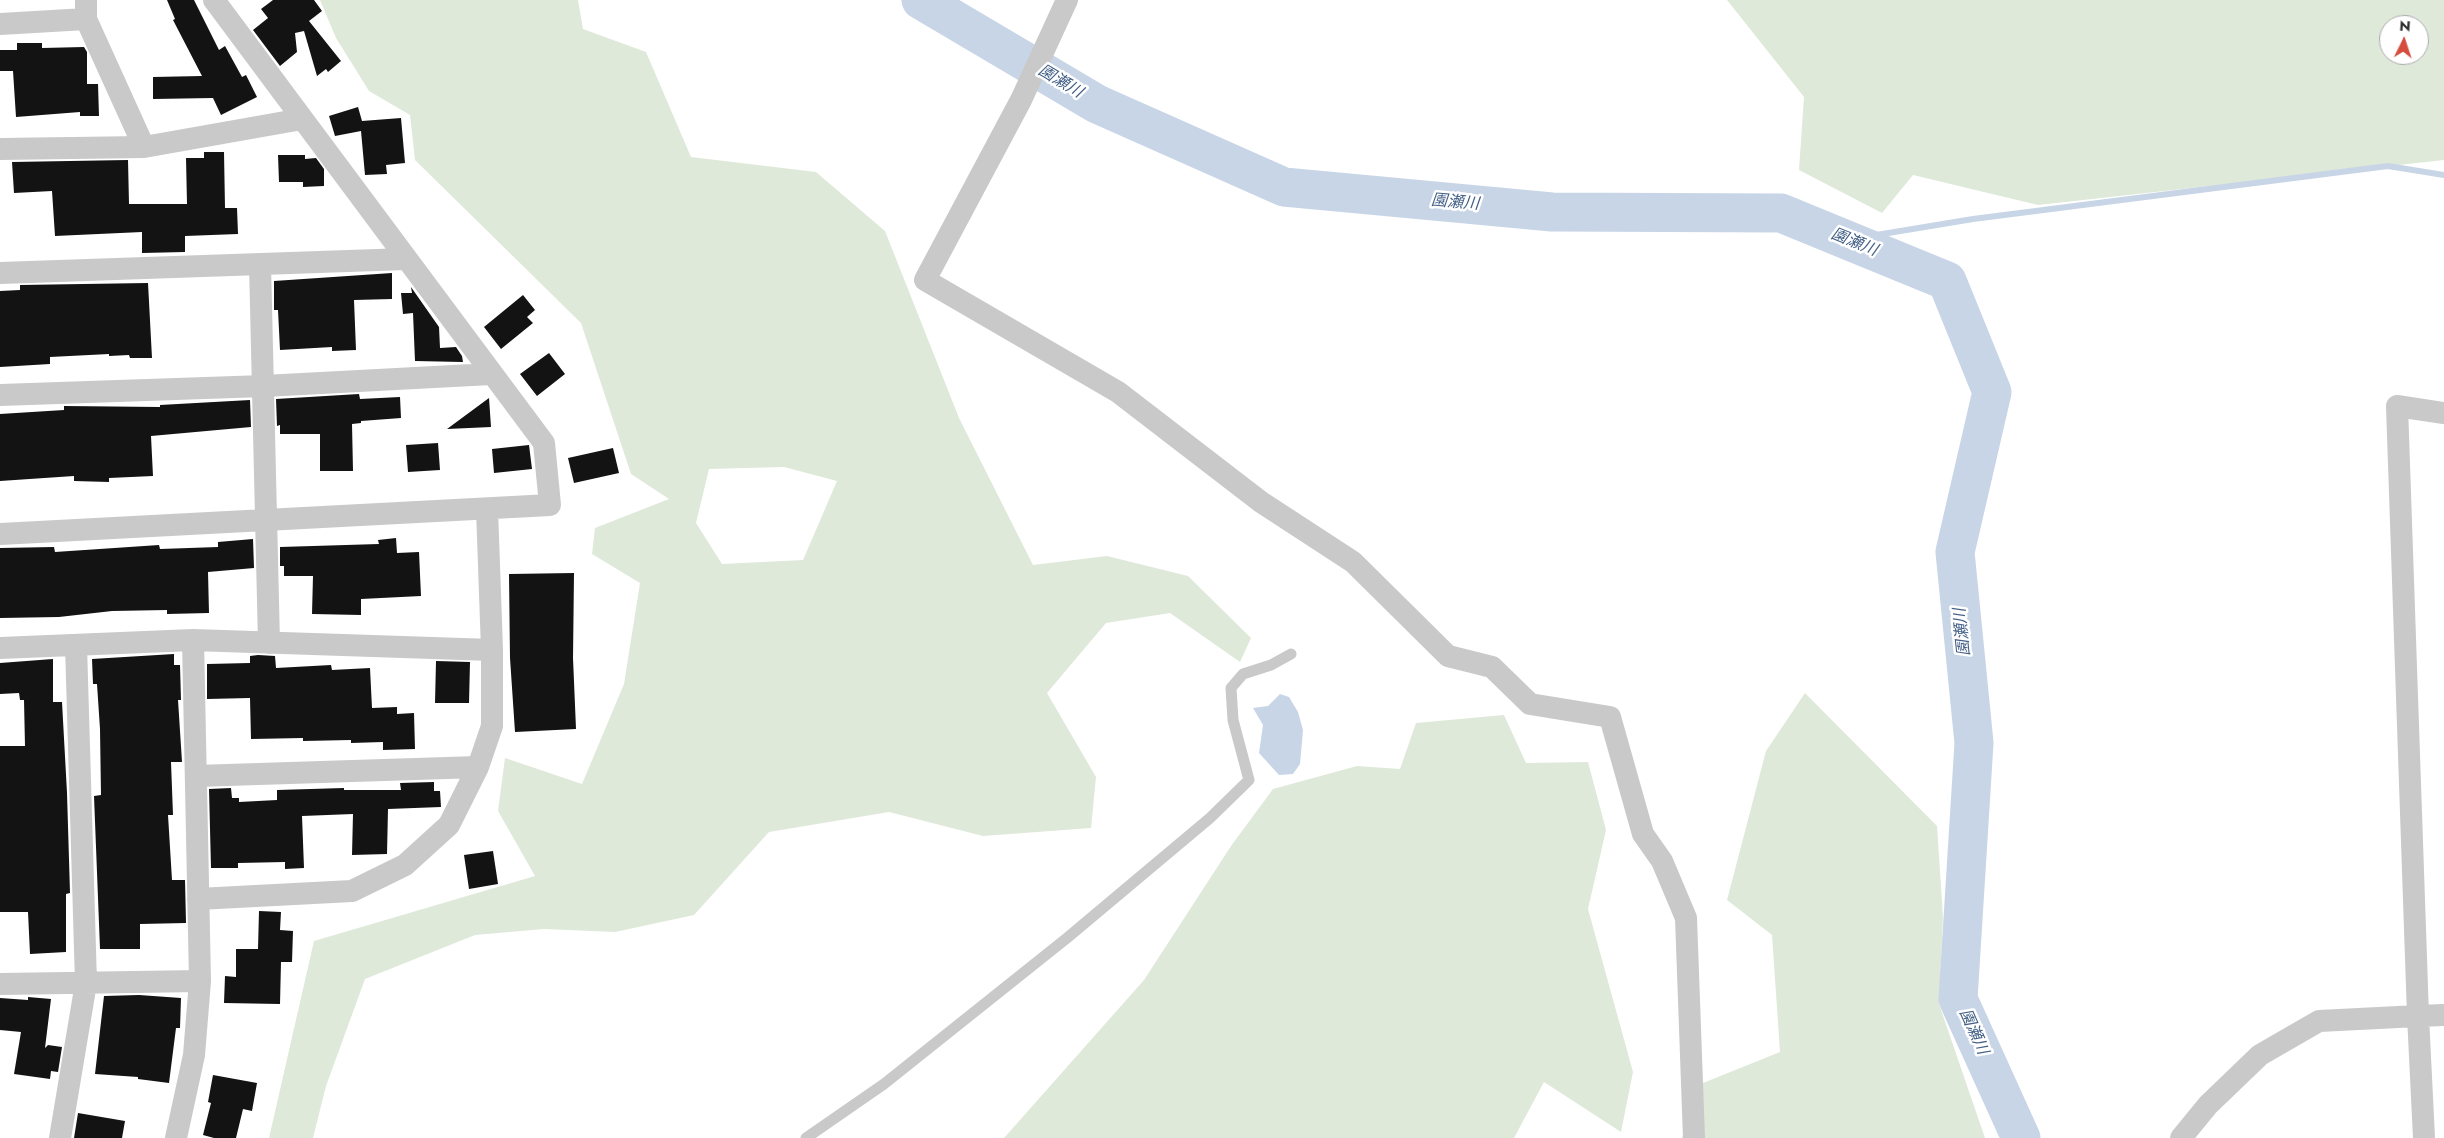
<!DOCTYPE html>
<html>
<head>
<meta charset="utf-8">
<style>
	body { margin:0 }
	#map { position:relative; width:2444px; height:1138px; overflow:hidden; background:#fff; font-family:Jost,sans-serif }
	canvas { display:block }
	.north { position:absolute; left:2379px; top:15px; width:50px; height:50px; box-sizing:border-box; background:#fff; border:1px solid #ababab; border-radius:50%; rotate:4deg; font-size:14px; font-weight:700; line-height:20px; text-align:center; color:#2c2c2c }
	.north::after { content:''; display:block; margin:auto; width:18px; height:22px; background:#d54d3c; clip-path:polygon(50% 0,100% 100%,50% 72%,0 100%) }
</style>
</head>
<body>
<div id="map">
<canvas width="2444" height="1138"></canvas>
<div class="north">N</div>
</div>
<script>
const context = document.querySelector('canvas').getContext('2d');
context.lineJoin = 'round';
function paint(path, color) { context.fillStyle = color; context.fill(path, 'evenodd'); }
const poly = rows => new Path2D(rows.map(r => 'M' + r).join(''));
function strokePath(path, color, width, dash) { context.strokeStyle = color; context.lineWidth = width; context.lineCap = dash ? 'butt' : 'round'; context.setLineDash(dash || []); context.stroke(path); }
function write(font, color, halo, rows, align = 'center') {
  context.font = font + ' Jost,"Noto Sans JP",sans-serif'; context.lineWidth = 5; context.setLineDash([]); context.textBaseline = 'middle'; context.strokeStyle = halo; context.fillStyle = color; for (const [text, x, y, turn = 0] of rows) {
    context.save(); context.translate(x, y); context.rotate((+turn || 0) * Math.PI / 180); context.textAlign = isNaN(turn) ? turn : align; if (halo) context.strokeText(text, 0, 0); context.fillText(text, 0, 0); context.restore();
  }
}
paint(poly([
	[320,0,578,0,583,29,646,52,691,157,816,172,885,231,959,418,1033,565,1107,556,1188,576,1251,638,1240,662,1170,613,1106,623,1047,693,1096,777,1091,828,983,836,889,812,769,832,694,915,615,932,544,929,475,935,365,979,326,1086,313,1138,269,1138,314,941,535,876,498,811,505,758,582,784,624,684,640,583,592,554,595,528,669,499,631,474,581,323,415,160,410,115,369,91,336,38],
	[784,467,837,481,803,560,722,564,696,523,709,469],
	[1727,0,2444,0,2444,160,2038,205,1913,175,1882,213,1799,170,1804,97],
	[2389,25,2419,25,2419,55,2389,55],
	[1805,693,1937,826,1943,917,1939,1004,1985,1138,1682,1138,1698,1085,1780,1052,1772,935,1727,900,1766,751],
	[1504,715,1526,763,1588,762,1606,830,1588,909,1633,1072,1621,1132,1544,1082,1514,1138,1004,1138,1144,980,1231,846,1273,789,1357,766,1400,769,1416,723]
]), '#dfe9da');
paint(poly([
	[1280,694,1289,697,1298,712,1303,730,1300,764,1293,774,1279,775,1259,753,1263,725,1253,708,1268,706]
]), '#c8d5e7');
strokePath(poly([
	[1846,240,1973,219,2388,166,2444,175]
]), '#c8d5e7', 6);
strokePath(poly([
	[921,0,1097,104,1284,187,1552,212,1781,213,1947,281,1992,392,1955,552,1974,743,1958,999,2021,1138]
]), '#c8d5e7', 39);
paint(poly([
	[167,0,194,0,219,50,225,46,242,77,246,75,257,97,221,115,213,98,153,99,153,77,202,76,173,20,175,19],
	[273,0,314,0,322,11,309,21,341,61,328,72,326,69,317,76,304,31,295,33,297,52,280,66,253,30,268,18,261,9],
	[17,43,42,43,42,48,84,47,87,52,87,84,98,84,99,116,80,116,80,112,16,117,13,71,0,71,0,50,17,50],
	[358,107,362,121,401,118,405,163,386,165,387,174,365,175,361,131,335,136,329,116],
	[204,152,224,152,225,208,237,208,238,234,185,236,185,252,142,253,142,232,55,236,52,191,14,193,12,162,128,160,129,204,187,204,186,158,204,158],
	[278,155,305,155,305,159,316,158,324,169,324,186,303,187,303,182,279,182],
	[392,273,392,299,354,300,356,350,332,351,332,347,280,350,278,310,274,310,274,281],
	[148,283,152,358,130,358,129,355,109,356,109,354,50,357,50,364,0,367,0,291,20,290,20,285],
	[411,287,439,327,440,348,456,347,462,356,463,362,415,361,413,313,403,314,401,293,412,293],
	[523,295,535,310,527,317,533,323,501,349,484,327],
	[549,353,565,374,537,396,520,374],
	[359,394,360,399,400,397,401,418,361,421,361,423,352,424,353,471,320,471,320,434,280,434,280,425,277,426,276,399],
	[489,398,491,427,447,429],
	[250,400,251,427,151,436,153,476,109,478,109,482,74,481,74,476,0,481,0,414,64,410,64,406,160,407,160,405],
	[438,443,440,470,408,472,406,445],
	[529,445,532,469,494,473,492,449],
	[613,448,619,473,574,483,568,458],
	[396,538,397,553,419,552,421,596,361,599,361,615,312,614,313,576,284,576,284,566,280,566,280,547,379,544,378,540],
	[253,539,254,568,208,572,209,613,167,614,167,610,112,611,59,617,0,618,0,548,54,547,55,552,159,545,160,549,218,547,218,542],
	[574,573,573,658,576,729,515,732,510,658,509,574],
	[174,654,174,665,180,665,181,700,178,700,182,762,171,762,173,815,168,815,172,880,185,880,186,923,140,924,140,949,100,949,94,796,101,795,100,729,97,684,93,684,92,659],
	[258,655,275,656,276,668,331,665,332,670,370,668,372,708,397,707,397,714,414,713,415,749,383,750,383,742,351,743,351,740,303,741,303,738,251,739,250,698,207,699,207,664,250,663,250,656],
	[53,659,53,702,62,702,67,793,70,893,66,894,66,952,30,954,28,912,0,912,0,746,25,746,24,700,20,700,19,693,0,694,0,663],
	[436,661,470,662,469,703,435,703],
	[434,782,434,791,440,791,441,807,388,809,387,854,352,855,353,814,302,816,304,868,285,869,285,862,238,863,238,868,211,868,209,789,231,788,232,798,239,798,239,802,277,800,277,790,344,788,344,790,401,790,400,783],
	[493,851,498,884,469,889,464,855],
	[259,911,281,912,280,930,293,931,292,962,281,962,280,1004,224,1003,225,976,236,977,236,949,258,949],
	[139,995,181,998,180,1028,176,1028,169,1083,138,1079,138,1077,95,1074,104,996],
	[28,997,51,999,45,1048,48,1045,62,1047,58,1072,51,1071,50,1079,14,1074,21,1032,0,1030,0,998,28,1000],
	[213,1075,257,1083,252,1111,243,1109,236,1138,214,1138,203,1135,211,1103,208,1102],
	[78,1113,125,1121,122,1138,74,1138]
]), '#131313');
strokePath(poly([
	[806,1138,884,1084,1067,938,1210,818,1249,780,1233,720,1231,688,1243,674,1271,665,1291,654]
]), '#c9c9c9', 11);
strokePath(poly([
	[86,0,86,19,144,147,302,119],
	[1067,0,1021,100,925,280,1118,392,1261,502,1353,562,1448,656,1492,667,1530,704,1610,717,1643,834,1662,861,1686,918,1694,1138],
	[0,24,86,19],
	[0,149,144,147],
	[260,264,269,643],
	[0,273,406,259],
	[0,395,264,386,491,374],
	[2444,413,2397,406,2418,1016,2444,1015],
	[0,534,550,505,544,443,214,0],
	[0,648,193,640],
	[196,776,478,767],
	[198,899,352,891,405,865,449,825,478,767,492,726,492,650],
	[0,984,200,981,193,640,492,650,487,509],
	[60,1138,86,983,76,645],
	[176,1138,194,1055,200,981],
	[2181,1138,2208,1105,2260,1055,2319,1021,2418,1016,2424,1138]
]), '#c9c9c9', 22);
write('italic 16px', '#425f86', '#fff', [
	["園瀬川",1060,82,31],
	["園瀬川",1455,203,5],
	["園瀬川",1854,243,22],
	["園瀬川",1963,632,-96],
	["園瀬川",1973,1032,66]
]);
</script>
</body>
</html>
